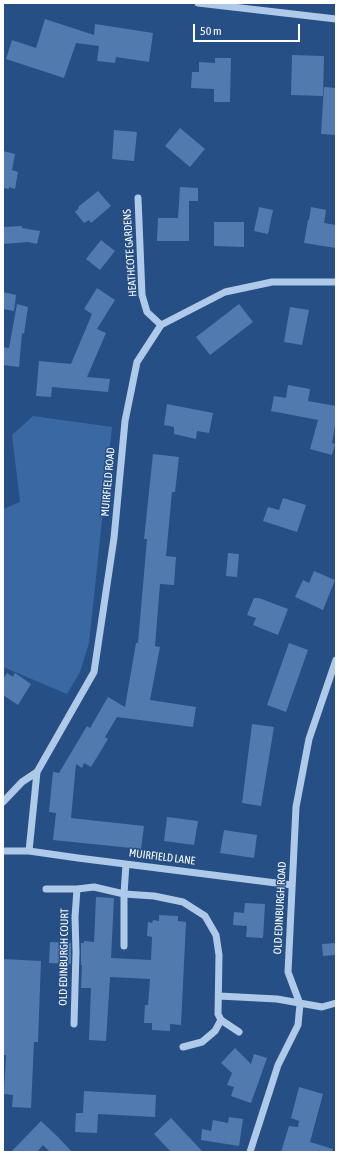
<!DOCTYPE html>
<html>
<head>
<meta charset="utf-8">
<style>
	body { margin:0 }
	#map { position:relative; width:339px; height:1155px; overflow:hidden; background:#254f85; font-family:"Asap Condensed",sans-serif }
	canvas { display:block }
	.frame { position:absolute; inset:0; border:4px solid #fff; pointer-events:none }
	.scale { position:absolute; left:193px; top:24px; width:107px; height:18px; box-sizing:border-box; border:2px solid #fff; border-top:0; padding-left:5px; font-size:12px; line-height:14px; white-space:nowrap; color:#fff; -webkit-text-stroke:3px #254f85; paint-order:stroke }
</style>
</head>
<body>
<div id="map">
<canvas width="339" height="1155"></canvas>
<div class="frame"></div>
<div class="scale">50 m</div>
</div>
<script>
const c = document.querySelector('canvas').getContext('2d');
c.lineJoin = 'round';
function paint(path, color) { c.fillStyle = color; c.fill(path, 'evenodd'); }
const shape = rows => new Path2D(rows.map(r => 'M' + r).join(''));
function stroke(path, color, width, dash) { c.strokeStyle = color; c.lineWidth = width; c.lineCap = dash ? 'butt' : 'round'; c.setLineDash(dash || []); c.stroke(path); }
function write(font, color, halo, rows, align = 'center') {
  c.font = font + ' "Asap Condensed",sans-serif'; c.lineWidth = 3; c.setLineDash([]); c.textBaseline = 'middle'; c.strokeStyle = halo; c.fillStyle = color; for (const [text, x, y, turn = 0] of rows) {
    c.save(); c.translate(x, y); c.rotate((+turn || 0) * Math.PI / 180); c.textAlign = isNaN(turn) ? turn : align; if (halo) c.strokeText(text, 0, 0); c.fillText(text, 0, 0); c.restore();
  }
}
paint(shape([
	[33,416,112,427,89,643,80,672,67,694,3,667,3,509,20,502,12,435]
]), '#3968a2');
paint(shape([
	[45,19,94,35,95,24,153,33,149,62,116,57,115,63,97,61,99,46,76,43,64,78,6,59,12,40,36,48],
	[292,55,324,56,323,96,291,95],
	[215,58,231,58,230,102,214,102,214,89,191,88,192,72,199,72,199,62,215,63],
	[324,87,336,88,336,135,321,134],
	[180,128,205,149,190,167,165,146],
	[114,130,137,132,134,161,112,159],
	[3,151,15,154,12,170,18,172,15,189,9,187,9,189,3,188],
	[180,187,198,188,198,201,189,201,189,241,157,241,158,218,178,218],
	[98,191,111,206,91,223,89,220,84,223,75,212,79,208,78,207],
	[259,207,273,210,268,234,254,231],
	[311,207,326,210,324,223,336,225,336,248,304,243,308,220,309,220],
	[214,222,244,222,244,247,214,246],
	[22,226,22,228,40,231,37,244,28,242,3,244,3,227],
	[101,240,115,251,100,270,86,259],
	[97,288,115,300,97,329,106,333,87,377,110,379,108,392,52,387,51,397,36,396,39,361,71,364,92,314,84,309],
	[3,292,16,295,14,311,3,309],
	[17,304,28,307,24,334,22,333,19,367,3,365,3,347,9,348],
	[239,304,253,322,210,355,196,337],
	[290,307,309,310,302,345,284,342],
	[288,385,310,389,308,401,336,406,336,420,332,443,335,444,332,455,310,449,318,420,271,411,274,396,286,398],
	[167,404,213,413,209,433,197,431,196,439,174,434,174,427,164,425],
	[153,454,179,457,175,492,172,492,166,556,176,557,174,585,160,584,155,646,160,647,150,700,196,707,193,727,117,717,105,737,108,739,91,767,84,763,82,768,76,764,71,818,144,826,141,849,53,840,56,813,49,812,53,772,59,773,87,726,90,728,108,697,125,707,136,643,138,643,147,539,144,539],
	[283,498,306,505,297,532,263,521,268,507,279,510],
	[228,553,239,554,237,577,226,576],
	[314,571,335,580,323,610,295,597,303,580,309,583],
	[254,598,259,598,288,609,278,635,253,625,256,618,247,615],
	[289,643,308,650,286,712,267,705],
	[7,673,13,677,15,673,31,684,18,705,3,695,3,679],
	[252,724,274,727,261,806,242,803],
	[167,817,198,821,194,845,164,841],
	[224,830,257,835,254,858,220,853],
	[96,897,114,898,111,958,151,960,152,937,147,936,148,922,152,923,153,920,159,921,159,915,178,916,178,921,186,922,181,1025,170,1024,170,1031,152,1030,152,1023,144,1023,145,1005,148,1005,150,979,110,977,106,1041,89,1040,91,988,81,988,82,965,81,965,81,943,84,943,84,941,94,942],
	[245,903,265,904,263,938,246,937,247,926,233,925,234,912,244,913],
	[50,942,71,943,71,964,49,963],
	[336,943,336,955,323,956,322,944],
	[3,959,41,961,38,1042,34,1042,31,1108,12,1107,13,1095,4,1094,6,1055,3,1055],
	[235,1048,251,1064,254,1054,267,1058,251,1103,231,1096,234,1087,227,1085,232,1073,221,1063],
	[299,1087,323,1094,310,1142,333,1149,332,1152,281,1152,289,1126,298,1127,299,1121,291,1118],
	[84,1091,156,1095,155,1117,98,1114,97,1133,75,1132,76,1113,83,1113],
	[229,1117,243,1119,239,1146,201,1140,202,1129,211,1131,213,1120,228,1123],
	[171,1118,203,1152,171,1152,154,1134],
	[41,1121,58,1137,72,1152,50,1152,43,1145,37,1152,11,1152]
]), '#517baf');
stroke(shape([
	[198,3,336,19],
	[138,198,142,295,147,312,161,325],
	[3,802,22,782,37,772,94,672,114,538,125,421,137,362,161,325,225,292,272,282,336,282],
	[3,851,29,851,78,858,292,885],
	[29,851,37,772],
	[126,864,124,894,154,896,183,902,205,916,216,935,219,955,218,1014,221,1020,239,1032],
	[46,889,77,889,94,887,124,894,124,946],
	[219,996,277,999,322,1007,336,1003],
	[74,1024,76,952,75,917,77,889],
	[183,1047,202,1042,215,1031,221,1020],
	[250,1152,278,1065,298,1025,300,1004,288,972,296,807,309,739,336,660]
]), '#afc9e8', 7);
write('11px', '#fff', '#254f85', [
	["HEATHCOTE GARDENS",130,253,-94],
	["MUIRFIELD ROAD",108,482,-85],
	["MUIRFIELD LANE",162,857,7],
	["OLD EDINBURGH ROAD",280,908,-87],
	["OLD EDINBURGH COURT",64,957,-89]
]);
</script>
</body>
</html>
